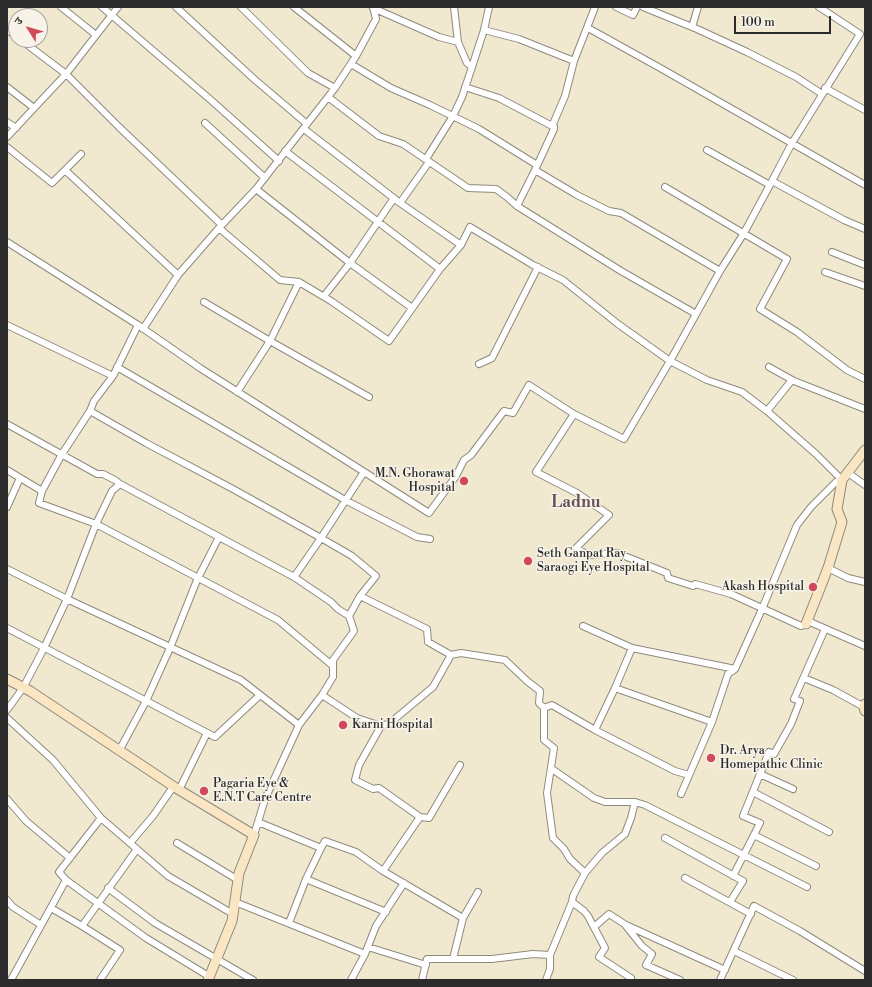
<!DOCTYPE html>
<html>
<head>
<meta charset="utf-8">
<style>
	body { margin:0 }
	#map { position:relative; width:872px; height:987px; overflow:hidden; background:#f1e8d0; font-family:"Libre Bodoni","Noto Serif Devanagari",serif }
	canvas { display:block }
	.frame { position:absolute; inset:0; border:8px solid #2b2b2b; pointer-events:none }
	.north { position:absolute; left:8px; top:8px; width:40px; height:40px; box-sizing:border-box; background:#f7f3e8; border:1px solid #a5a39c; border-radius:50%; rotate:307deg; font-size:11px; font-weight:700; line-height:16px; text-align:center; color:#2b2b2b }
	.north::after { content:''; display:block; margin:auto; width:14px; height:18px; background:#d1495b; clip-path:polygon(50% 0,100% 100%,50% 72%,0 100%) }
	.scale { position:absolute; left:734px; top:16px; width:97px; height:18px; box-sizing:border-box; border:2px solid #2b2b2b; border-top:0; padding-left:5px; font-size:12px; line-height:14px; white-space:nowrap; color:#2b2b2b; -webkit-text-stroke:3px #f7f3e8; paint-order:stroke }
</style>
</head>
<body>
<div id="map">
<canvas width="872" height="987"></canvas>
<div class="frame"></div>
<div class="north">उ</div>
<div class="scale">100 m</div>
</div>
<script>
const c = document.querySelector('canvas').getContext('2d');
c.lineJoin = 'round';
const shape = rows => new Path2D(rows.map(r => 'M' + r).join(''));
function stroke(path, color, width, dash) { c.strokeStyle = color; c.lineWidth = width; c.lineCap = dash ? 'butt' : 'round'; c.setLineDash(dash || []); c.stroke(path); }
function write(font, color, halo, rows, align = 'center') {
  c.font = font + ' "Libre Bodoni",serif'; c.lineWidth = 3; c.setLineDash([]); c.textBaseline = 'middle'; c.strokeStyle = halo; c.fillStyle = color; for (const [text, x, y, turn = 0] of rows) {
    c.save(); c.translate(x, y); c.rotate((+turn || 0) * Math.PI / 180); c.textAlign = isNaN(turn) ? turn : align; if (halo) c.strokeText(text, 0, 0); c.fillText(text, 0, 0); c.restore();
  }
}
const street = shape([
	[61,7,96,35],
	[102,7,212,101,279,161],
	[176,7,254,79,307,124],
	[241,7,308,73,335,88],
	[294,7,356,56],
	[616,7,633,15,637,7],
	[643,7,697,29,747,52,796,77,822,94],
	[373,8,439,37,458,42],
	[692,27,698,7],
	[588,28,662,69,865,185],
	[7,30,16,36],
	[484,30,519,39,574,61],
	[21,40,66,74,119,127,222,225],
	[351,64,391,88,430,105,479,129,537,165],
	[472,67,484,30,489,7],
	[7,87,34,108],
	[465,87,499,98,554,127],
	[825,88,865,110],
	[328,97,379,136,403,144,468,188,496,189,507,197,517,206,535,170,554,129,553,124,565,96,574,61,595,7],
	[7,122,16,128],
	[205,123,265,178],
	[304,129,400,203,461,245,470,227,533,265,563,280,618,324,670,361,624,439,574,414],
	[7,137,66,74,118,7],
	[7,147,52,183,81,154],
	[707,150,770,185],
	[285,151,440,269],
	[426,159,453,116,462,97,472,67,467,63,458,42,454,7],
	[65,170,178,275],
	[535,170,577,195,609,211,621,213,720,271,744,233,772,181,792,143,860,34,819,7],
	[772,181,844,220,865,229],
	[665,187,787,259,760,309,797,332,847,370,865,379],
	[256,189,350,263,412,308],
	[400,203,429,162],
	[517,206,621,271,696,314],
	[219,228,280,280,299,282,331,301,389,341,440,269,461,245],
	[7,242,138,325,200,368,429,513,456,476,464,460,471,455,504,411,513,413,529,385,574,414,536,472,577,493,609,515,576,548,588,555,617,553,667,573,668,578,693,586,695,584,731,594,801,626,810,622,865,646],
	[832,252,865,265],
	[720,271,670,361,707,380,742,392,767,411,816,454,842,480],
	[825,272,865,286],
	[324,296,350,263,394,198],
	[204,302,270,341,369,397],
	[7,325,113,376],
	[138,325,113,376,94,401,90,411,62,454,42,491,39,503,96,524,278,620,333,666],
	[143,329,178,275,219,228,256,189,335,88,356,56,376,19,373,7],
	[479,364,492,358,538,267],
	[117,367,345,500,417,537,430,539],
	[769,367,794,381,865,409],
	[237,392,270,341,299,282],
	[767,411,792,380],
	[7,424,97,474,103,474,115,480,120,484,294,577,321,538,233,489,146,443,90,411],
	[7,470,42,491],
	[848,473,865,485],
	[7,507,20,478],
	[828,568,848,578,865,582],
	[7,569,67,599,241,680,299,725],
	[294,577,331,602,338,609,349,616],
	[360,596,427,629,428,642,451,655,461,653,505,660,527,681,540,691,539,703,544,708,544,740,554,748,547,793,553,838,564,849,570,859,585,873],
	[583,626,632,648,735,669],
	[7,628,215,737,260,695],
	[804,678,833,690,864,707],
	[615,688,712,722],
	[322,695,357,718,381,726,390,723,433,687,451,655],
	[544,708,552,705,595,730,675,771,689,775],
	[7,710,23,688,44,648,67,599,96,524,112,491,120,484],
	[7,718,53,760,101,818,168,876,233,914],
	[381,726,359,765,355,780,373,789,379,788,420,817],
	[595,730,615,688,632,648],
	[119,751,146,701,170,648,197,580,219,537],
	[552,769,594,798,605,802,635,802,645,805,807,887],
	[760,774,793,789],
	[179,790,207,733],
	[753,792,829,832],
	[681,794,712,722,728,674,735,669,762,609,797,525,811,507,840,478],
	[7,799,26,821,70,858],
	[101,818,59,872,66,880,146,938,210,977],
	[258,822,321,848,325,841,356,852,383,871,463,918],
	[254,835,265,799,299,725,322,695,333,677,333,660,354,631,349,616,360,596,376,576,352,556,321,538,364,472],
	[754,835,816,866],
	[665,838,743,881,730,902],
	[130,843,153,816,173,787],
	[177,843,238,880],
	[383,871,420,817,429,818,460,765],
	[733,876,760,823,743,816,769,752,774,754,791,724,800,701,794,699,825,629],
	[685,878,751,914],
	[306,879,386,912],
	[108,888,155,923,253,980],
	[7,900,13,907,41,925],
	[235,902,365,954],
	[572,902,584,911,588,916,605,948,599,957,631,978],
	[51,908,82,926,120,950,100,980],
	[289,923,306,879,321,848],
	[82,926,137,849],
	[626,926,642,946,652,954,646,965,680,980],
	[594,927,609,914,626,925,725,970],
	[368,947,426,965],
	[734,951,793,980],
	[453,959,463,918,478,892],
	[11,980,66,880],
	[351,980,365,954,376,926,404,883],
	[422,980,427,959,492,959,533,954,550,955],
	[546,980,550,969,550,955,572,902,573,896,585,873,602,853,625,834,631,818,635,802],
	[720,980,754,906,800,931,865,971]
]);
const secondary = shape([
	[806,624,828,568,842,522,837,509,842,480,865,450],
	[7,679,30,691,176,788,254,835,239,873,232,921,208,980],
	[865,704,864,707,865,711]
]);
stroke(street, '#8e8a7e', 8);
stroke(secondary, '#8e8a7e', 11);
stroke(street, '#fff', 6);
stroke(secondary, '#fbe6c4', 9);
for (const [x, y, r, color] of [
	[464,481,5,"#d1495b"],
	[528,561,5,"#d1495b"],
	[813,587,5,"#d1495b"],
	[343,725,5,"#d1495b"],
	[711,758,5,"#d1495b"],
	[204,791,5,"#d1495b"]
]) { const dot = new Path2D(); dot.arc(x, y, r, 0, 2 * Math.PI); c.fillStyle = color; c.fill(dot); stroke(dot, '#f7f3e8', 1.5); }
write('12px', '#2b2b2b', '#f7f3e8', [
	["M.N. Ghorawat",455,474,"right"],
	["Hospital",455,488,"right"],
	["Seth Ganpat Ray",537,554],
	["Saraogi Eye Hospital",537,568],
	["Akash Hospital",804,587,"right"],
	["Karni Hospital",352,725],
	["Dr. Arya",720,751],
	["Homepathic Clinic",720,765],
	["Pagaria Eye &",213,784],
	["E.N.T Care Centre",213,798]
], 'left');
write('bold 16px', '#674f56', '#f7f3e8', [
	["Ladnu",576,503]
]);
</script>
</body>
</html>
